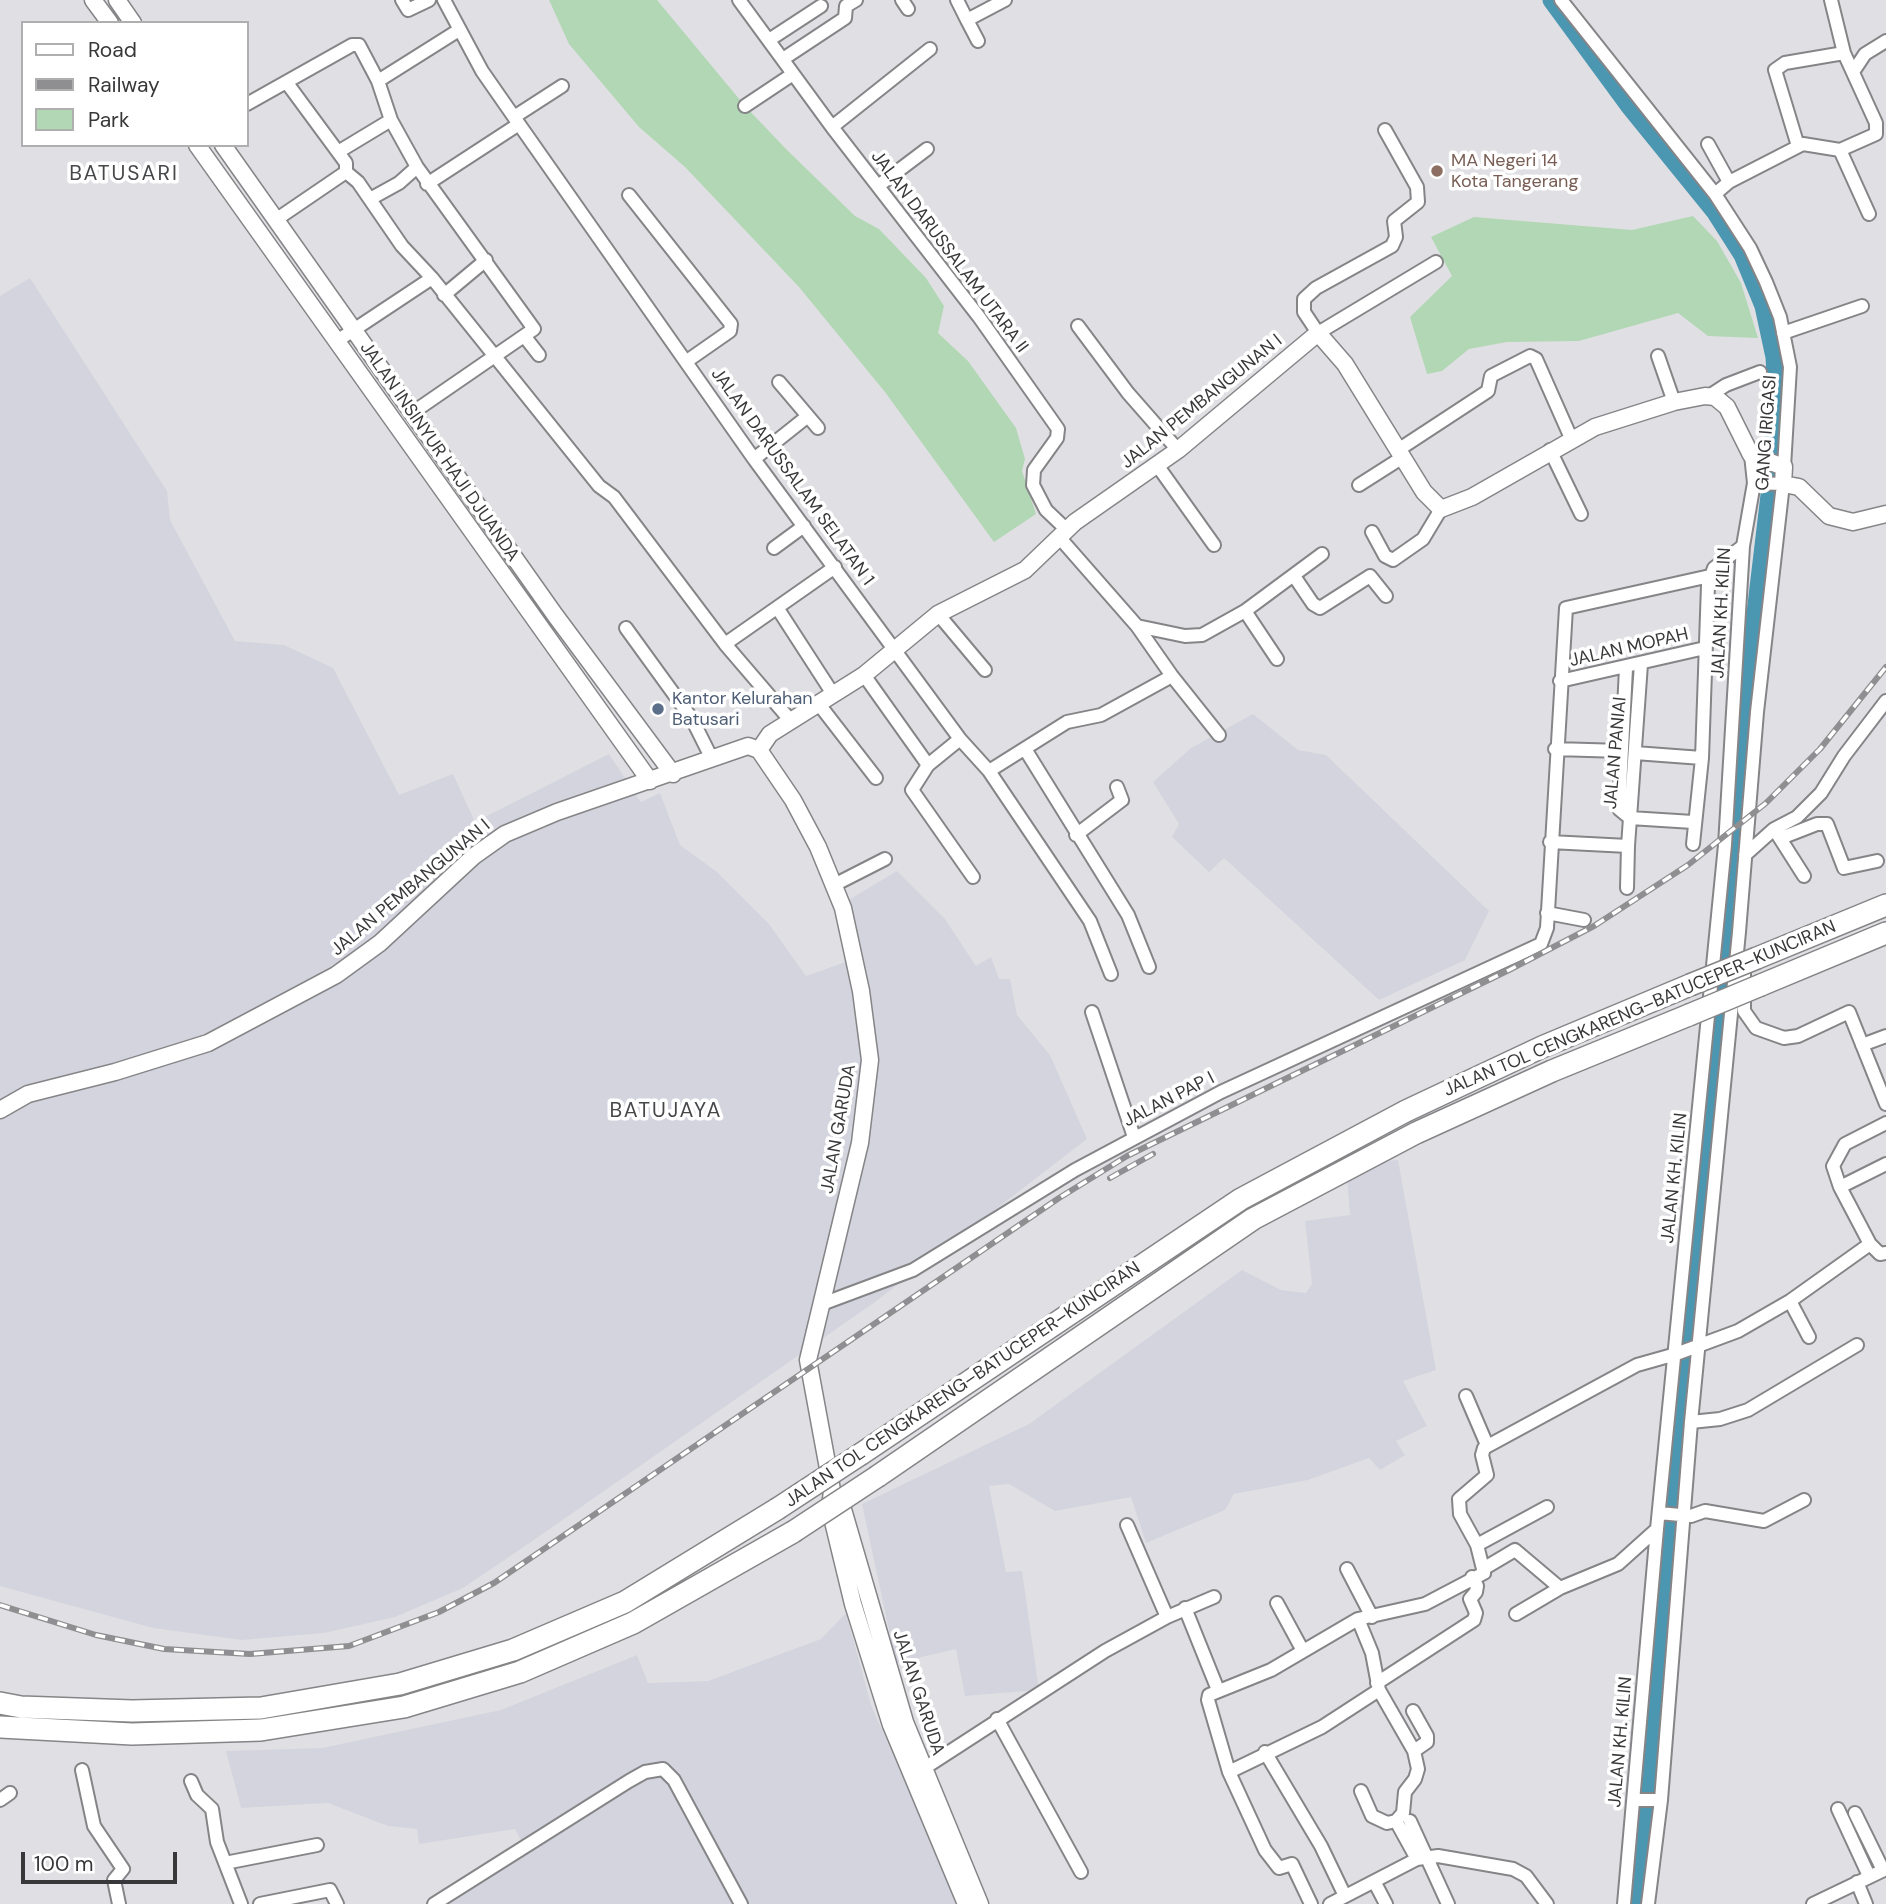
<!DOCTYPE html>
<html>
<head>
<meta charset="utf-8">
<style>
	body { margin:0 }
	#map { position:relative; width:1886px; height:1904px; overflow:hidden; background:#e0e0e4; font-family:"DM Sans",sans-serif }
	canvas { display:block }
	.legend { position:absolute; left:21px; top:21px; width:228px; height:126px; box-sizing:border-box; background:#fff; border:2px solid #afafb0; margin:0; padding:9px 12px; list-style:none; font-size:21px; color:#38383a }
	.legend li { display:flex; align-items:center; gap:14px; height:35px }
	.legend b { width:35px; border:2px solid #afafb0 }
	.scale { position:absolute; left:21px; top:1852px; width:156px; height:32px; box-sizing:border-box; border:4px solid #38383a; border-top:0; padding-left:9px; font-size:21px; line-height:24px; white-space:nowrap; color:#38383a; -webkit-text-stroke:5px #fff; paint-order:stroke }
</style>
</head>
<body>
<div id="map">
<canvas width="1886" height="1904"></canvas>
<ul class="legend">
<li><b style="height:9px;background:#fff"></b>Road</li>
<li><b style="height:9px;background:#8f8f92"></b>Railway</li>
<li><b style="height:19px;background:#b2d7b4"></b>Park</li>
</ul>
<div class="scale">100 m</div>
</div>
<script>
const c = document.querySelector('canvas').getContext('2d');
c.lineJoin = 'round';
function paint(path, color) { c.fillStyle = color; c.fill(path, 'evenodd'); }
const shape = rows => new Path2D(rows.map(r => 'M' + r).join(''));
function stroke(path, color, width, dash) { c.strokeStyle = color; c.lineWidth = width; c.lineCap = dash ? 'butt' : 'round'; c.setLineDash(dash || []); c.stroke(path); }
function write(font, color, halo, rows, align = 'center') {
  c.font = font + ' "DM Sans",sans-serif'; c.lineWidth = 7; c.setLineDash([]); c.textBaseline = 'middle'; c.strokeStyle = halo; c.fillStyle = color; for (const [text, x, y, turn = 0] of rows) {
    c.save(); c.translate(x, y); c.rotate((+turn || 0) * Math.PI / 180); c.textAlign = isNaN(turn) ? turn : align; if (halo) c.strokeText(text, 0, 0); c.fillText(text, 0, 0); c.restore();
  }
}
paint(shape([
	[30,278,167,491,170,520,235,641,284,645,333,668,399,795,453,774,475,822,609,754,641,802,660,793,680,845,717,872,769,924,806,976,851,960,842,904,897,871,945,919,976,966,991,957,999,979,1010,979,1017,1015,1050,1055,1087,1139,875,1302,531,1542,463,1588,395,1617,324,1633,242,1640,153,1628,0,1586,0,296],
	[1253,714,1298,750,1326,755,1489,911,1465,960,1379,1000,1224,858,1209,872,1172,837,1179,824,1153,782,1191,748],
	[1398,1160,1436,1370,1403,1381,1427,1426,1396,1441,1405,1455,1380,1470,1369,1458,1308,1480,1234,1494,1225,1510,1146,1543,1131,1497,1055,1511,1009,1484,989,1486,1006,1572,1022,1571,1039,1690,965,1696,956,1649,896,1663,862,1504,1029,1424,1242,1270,1281,1290,1306,1293,1312,1284,1305,1221,1350,1215,1346,1164],
	[846,1613,871,1705,958,1904,436,1904,524,1846,515,1829,419,1844,417,1829,388,1826,328,1803,241,1808,226,1751,322,1748,501,1710,637,1655,648,1683,708,1681,821,1639]
]), '#d3d4de');
paint(shape([
	[549,0,657,0,745,106,787,150,855,216,879,229,926,278,944,306,938,333,968,361,1016,428,1025,459,1022,471,1036,514,994,542,885,392,799,287,685,167,639,127,569,44],
	[1693,216,1717,241,1741,283,1758,338,1708,336,1678,313,1579,341,1507,342,1469,349,1442,371,1427,374,1410,317,1452,276,1431,237,1474,217,1632,230]
]), '#b2d7b4');
stroke(shape([
	[1552,0,1629,105,1715,211,1743,255,1764,306,1775,357,1777,395,1772,478,1752,647,1741,807,1639,1904]
]), '#4b96b1', 19);
const street = shape([
	[402,0,408,10,429,0],
	[444,0,482,71,514,117,754,459,960,739,989,771,1090,921,1111,974],
	[739,0,832,127,979,317,1058,429,1057,438,1034,470,1033,485,1046,510,1067,530],
	[902,0,908,9],
	[957,0,967,20,1005,0],
	[1561,0,1715,194,1750,248,1766,282,1780,317,1790,367,1784,467],
	[967,20,978,41],
	[769,40,821,6],
	[783,59,845,18,846,6,856,0],
	[1853,72,1865,54,1886,41],
	[378,81,459,30],
	[287,83,346,163,346,172,358,182,402,246,432,278,599,486,614,497,725,644,791,721],
	[247,104,352,45,359,45,378,81,391,120,417,167,399,183,370,199],
	[745,106,793,74],
	[514,117,562,86],
	[832,127,930,49],
	[1385,130,1417,187,1418,202,1394,221,1396,237,1392,246,1316,288,1304,299,1304,312,1318,333,1436,262],
	[1708,144,1729,182],
	[1798,146,1775,70,1785,63,1844,53],
	[1840,150,1869,214],
	[338,152,391,120],
	[427,184,519,124],
	[878,186,927,149],
	[1715,194,1729,182,1803,144,1840,150,1876,134,1876,123,1844,53,1831,0],
	[629,195,731,324,730,331,687,361],
	[277,219,346,172],
	[444,295,486,260],
	[1078,326,1128,393,1178,450],
	[1783,333,1862,306],
	[525,337,539,355],
	[337,341,432,278],
	[1658,356,1674,402],
	[779,382,818,428],
	[1709,396,1726,385,1760,372],
	[412,413,534,329,417,167],
	[1398,450,1488,391,1491,376,1530,356,1536,359,1571,438],
	[1550,450,1581,514],
	[754,459,808,416],
	[1157,465,1214,545],
	[1359,485,1403,457],
	[1372,532,1385,556,1393,560,1423,539,1441,509],
	[1059,537,1137,626,1172,676,1219,735],
	[774,548,804,526],
	[1294,576,1313,604,1320,608,1370,576,1386,596],
	[778,609,833,694],
	[1245,611,1277,659],
	[938,614,985,670],
	[1137,626,1185,636,1202,635,1245,611,1322,554],
	[626,628,692,719,712,759],
	[725,644,835,567],
	[1626,668,1619,809,1630,818,1693,822],
	[864,675,928,765],
	[1560,681,1705,648],
	[818,703,876,778],
	[960,739,928,765,912,790,973,877],
	[1025,749,1128,915,1149,967],
	[1555,749,1622,751],
	[1635,753,1702,758],
	[989,771,1067,722,1101,715,1172,676],
	[1776,832,1804,876],
	[1076,835,1122,800,1117,787],
	[1781,838,1817,824,1827,824,1844,868,1877,861],
	[1550,842,1628,846,1641,664],
	[1693,844,1702,758,1708,585,1714,568,1743,546],
	[1745,855,1774,829,1797,817,1821,793,1844,756,1886,701],
	[834,885,885,859],
	[1627,888,1628,846],
	[1547,913,1584,920],
	[1744,959,1744,1011,1756,1028,1784,1038,1798,1036,1849,1012,1886,1104],
	[1092,1012,1134,1137],
	[1862,1045,1886,1036],
	[1886,1123,1845,1144,1833,1166,1840,1187,1870,1244,1880,1254,1886,1253],
	[1840,1187,1886,1164],
	[1790,1301,1809,1337],
	[822,1304,913,1270,1075,1170,1221,1092,1541,944,1547,928,1566,608,1710,576],
	[1466,1396,1487,1445],
	[1691,1422,1720,1419,1748,1410,1857,1345],
	[1659,1513,1691,1516,1705,1511,1764,1521,1804,1500],
	[1127,1525,1167,1617],
	[1477,1545,1547,1507],
	[1347,1569,1372,1617],
	[1483,1569,1515,1550,1560,1588],
	[1277,1603,1303,1651],
	[1185,1608,1218,1690],
	[1516,1614,1560,1588,1618,1564,1657,1529],
	[1358,1619,1372,1653,1379,1690,1414,1751,1418,1769,1415,1779,1405,1792,1403,1813,1396,1821,1417,1859],
	[1377,1683,1474,1620,1476,1613,1470,1599,1476,1592,1477,1586,1472,1577],
	[1413,1711,1427,1736,1427,1742,1414,1751],
	[997,1719,1081,1872],
	[1265,1752,1321,1846,1345,1896],
	[923,1769,1105,1651,1167,1617,1214,1597],
	[82,1770,94,1826,123,1869,114,1880,119,1904],
	[1229,1772,1322,1727,1379,1690],
	[191,1781,197,1795,212,1809,217,1842,241,1904],
	[1361,1791,1372,1816,1387,1823,1396,1821],
	[0,1800,10,1793],
	[1634,1800,1661,1800],
	[1838,1809,1869,1876],
	[1855,1813,1883,1870],
	[1410,1821,1448,1904],
	[225,1863,317,1845],
	[1857,1882,1866,1904],
	[1375,1883,1386,1904],
	[260,1904,330,1890,337,1904],
	[434,1904,629,1781,645,1772,663,1769,674,1780,741,1904],
	[1311,1904,1292,1864,1279,1868,1265,1850,1229,1772,1208,1700,1209,1695,1271,1670,1358,1619,1425,1604,1484,1573,1477,1545,1460,1514,1459,1499,1487,1475,1482,1455,1484,1448,1637,1365,1676,1354,1738,1331,1790,1301,1870,1244],
	[1330,1904,1417,1859,1438,1856,1513,1869,1526,1876,1547,1904],
	[1624,1904,1657,1529,1725,845,1743,546,1754,483,1751,455],
	[1648,1904,1661,1800,1691,1422,1739,932,1757,712,1783,484,1754,483],
	[1813,1904,1886,1869]
]);
const secondary = shape([
	[93,0,110,23],
	[117,0,133,23],
	[197,145,650,781],
	[223,145,555,615,673,774],
	[759,750,770,734,864,675,938,614,1025,570,1075,522,1178,450,1318,333,1345,364,1424,492,1441,509,1472,497,1595,427,1674,402,1705,396,1715,397,1727,407,1751,455,1784,467,1783,484,1799,487,1829,516,1853,522,1886,514],
	[759,750,793,800,818,847,843,908,861,991,870,1060,860,1143,808,1360,832,1490,830,1509,853,1604,891,1725,966,1904],
	[0,1110,28,1094,115,1072,208,1043,336,975,380,943,474,856,505,834,557,812,748,746,759,750],
	[835,1495,842,1506,905,1722,980,1904]
]);
const highway = shape([
	[1757,958,1886,905],
	[1761,985,1886,933],
	[861,1454,1241,1199,1406,1111,1542,1047,1690,985],
	[878,1476,1253,1219,1416,1133,1552,1071,1689,1015],
	[0,1703,21,1707,132,1711,261,1708,400,1684,513,1650,625,1602,777,1509],
	[0,1727,132,1734,261,1730,404,1707,520,1672,633,1623,793,1532]
]);
stroke(street, '#858588', 16);
stroke(secondary, '#858588', 19);
stroke(highway, '#858588', 24);
stroke(street, '#fff', 12);
stroke(secondary, '#fff', 16);
stroke(highway, '#fff', 21);
const rail = shape([
	[1110,1178,1153,1154],
	[0,1605,96,1635,164,1649,250,1654,349,1646,439,1612,494,1583,1059,1198,1127,1156,1509,970,1594,926,1688,865,1766,803,1820,749,1886,667]
]);
stroke(rail, '#8f8f92', 6);
stroke(rail, '#fff', 3.5, [10]);
const highwayBridge = shape([
	[1690,985,1757,958],
	[1689,1015,1761,985],
	[777,1509,861,1454],
	[793,1532,878,1476]
]);
stroke(highwayBridge, '#858588', 24, []);
stroke(highwayBridge, '#fff', 21);
for (const [x, y, r, color] of [
	[1437,171,7,"#8d6e63"],
	[658,709,7,"#5c6f8a"]
]) { const dot = new Path2D(); dot.arc(x, y, r, 0, 2 * Math.PI); c.fillStyle = color; c.fill(dot); stroke(dot, '#fff', 2.5); }
write('18px', '#785e54', '#fff', [
	["MA Negeri 14",1451,161],
	["Kota Tangerang",1451,182]
], 'left');
write('18px', '#38383a', '#fff', [
	["JALAN DARUSSALAM UTARA II",949,252,53],
	["JALAN PEMBANGUNAN I",1202,402,-39],
	["GANG IRIGASI",1767,433,-86],
	["JALAN INSINYUR HAJI DJUANDA",439,452,55],
	["JALAN DARUSSALAM SELATAN 1",792,477,54],
	["JALAN KH. KILIN",1722,613,-87],
	["JALAN MOPAH",1629,648,-13],
	["JALAN PANIAI",1616,753,-85],
	["JALAN PEMBANGUNAN I",411,888,-40],
	["JALAN TOL CENGKARENG–BATUCEPER–KUNCIRAN",1640,1009,-23],
	["JALAN PAP I",1169,1100,-27],
	["JALAN GARUDA",839,1129,-80],
	["JALAN KH. KILIN",1675,1178,-84],
	["JALAN TOL CENGKARENG–BATUCEPER–KUNCIRAN",963,1385,-34],
	["JALAN GARUDA",918,1693,72],
	["JALAN KH. KILIN",1621,1742,-85]
]);
write('18px', '#4e5e75', '#fff', [
	["Kantor Kelurahan",672,699],
	["Batusari",672,720]
], 'left');
c.letterSpacing = '2px';
write('21px', '#464749', '#fff', [
	["BATUSARI",124,174],
	["BATUJAYA",666,1111]
]);
c.letterSpacing = '0px';
</script>
</body>
</html>
